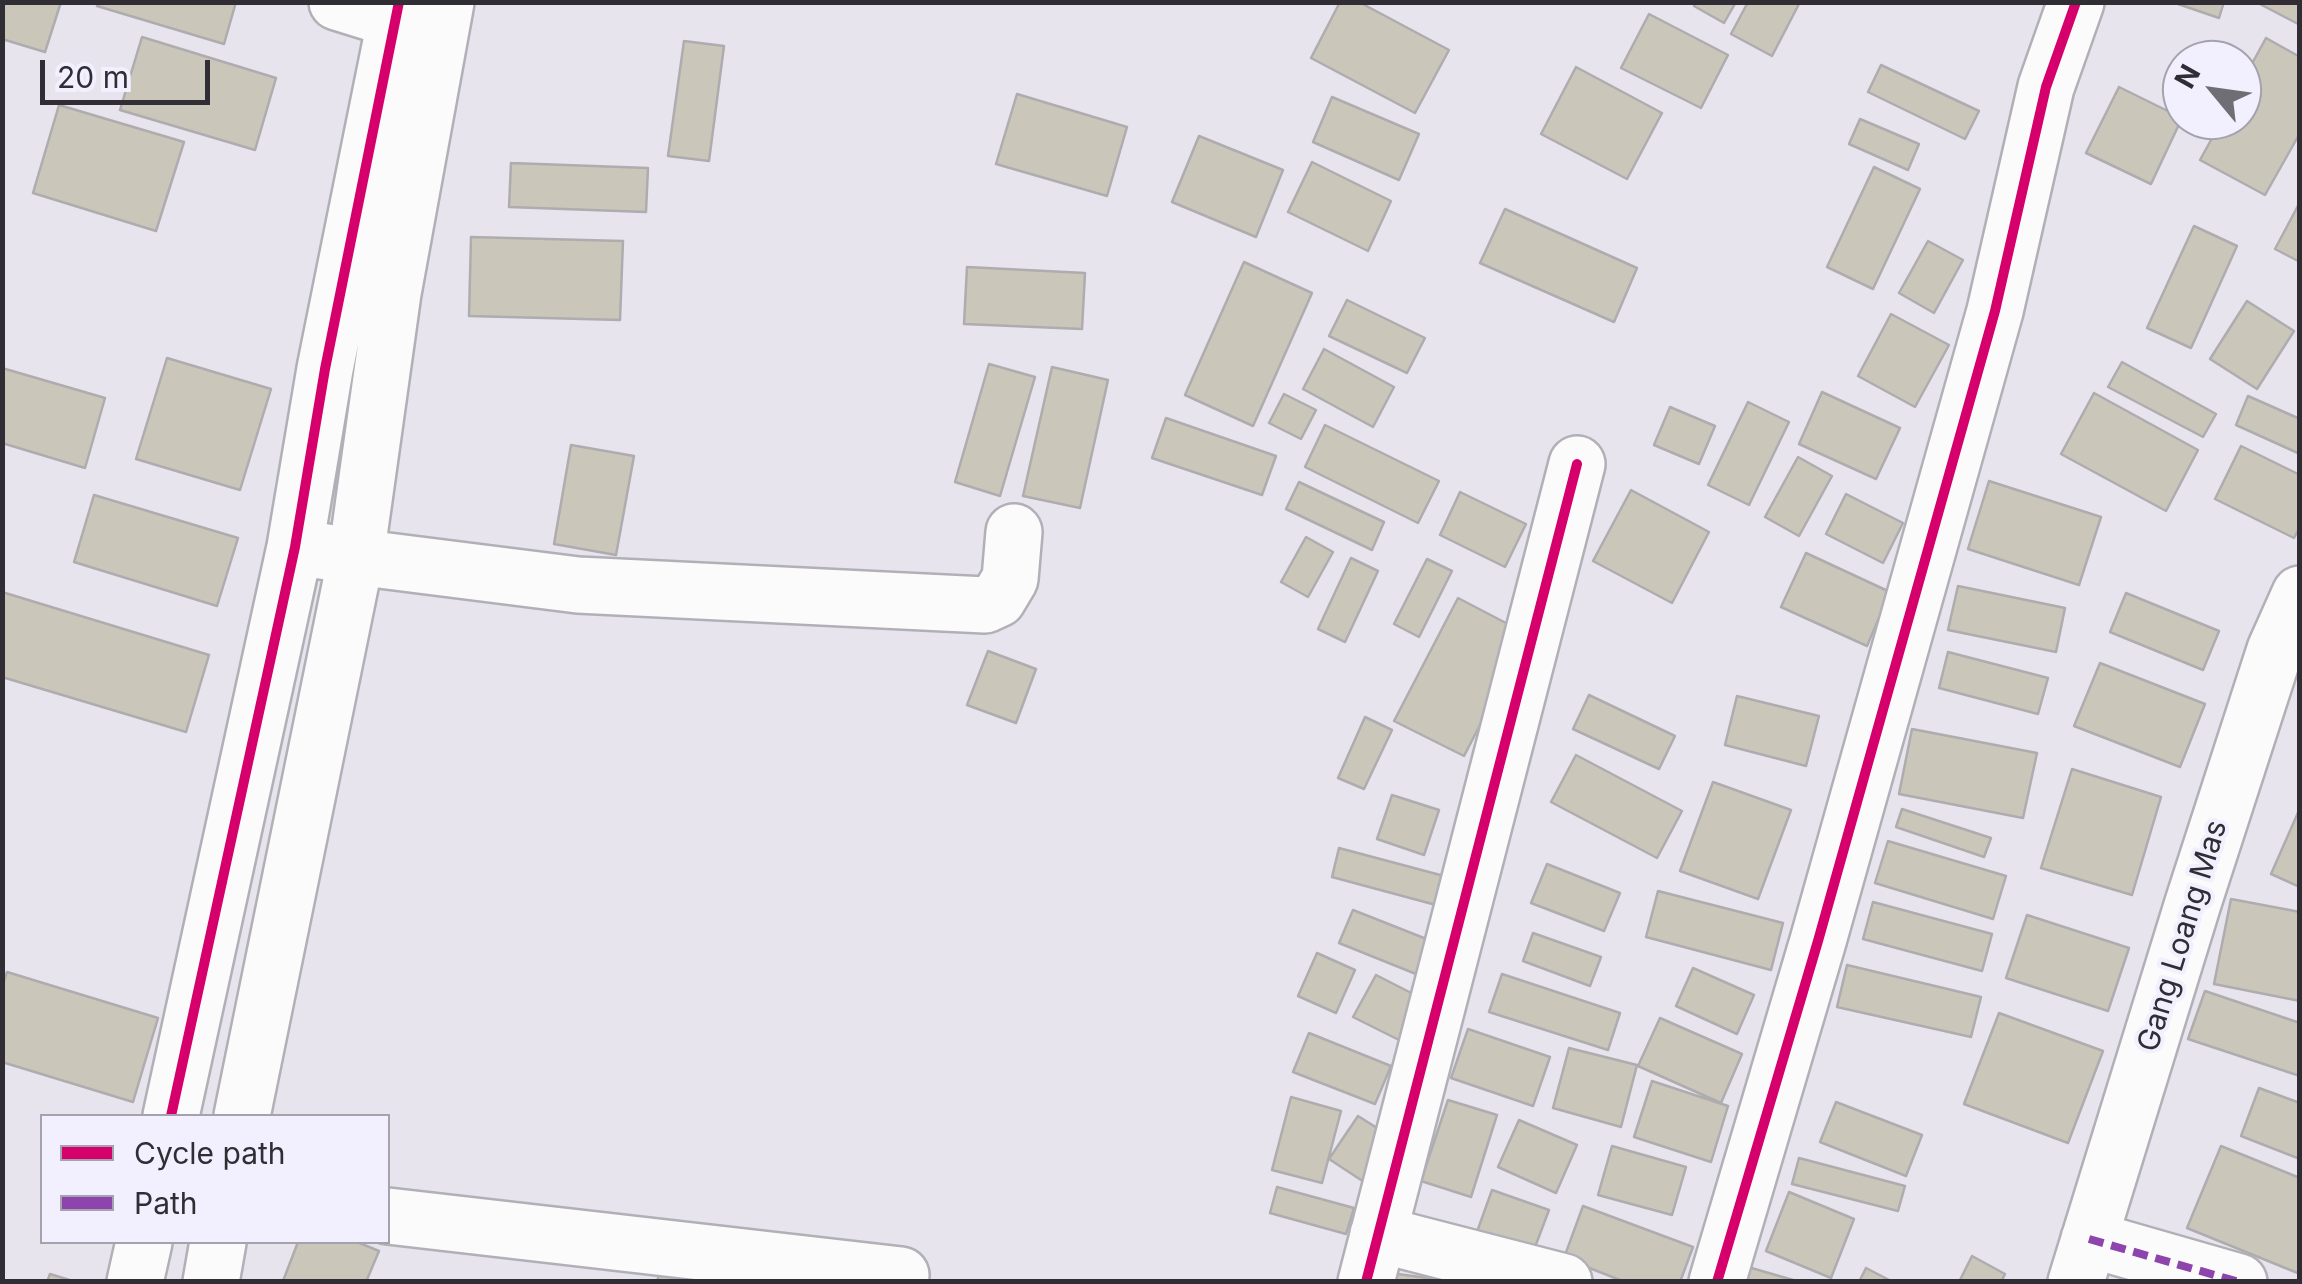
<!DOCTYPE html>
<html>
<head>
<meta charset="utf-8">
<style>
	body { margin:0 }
	#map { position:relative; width:2302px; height:1284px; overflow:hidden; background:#e7e4ee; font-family:Inter,sans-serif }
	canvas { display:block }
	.frame { position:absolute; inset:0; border:5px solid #302e34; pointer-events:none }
	.legend { position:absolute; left:40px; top:1114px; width:350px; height:130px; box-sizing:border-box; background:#f2effe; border:2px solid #a4a2ad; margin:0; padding:12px 18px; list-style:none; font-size:30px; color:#302e34 }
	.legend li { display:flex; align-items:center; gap:20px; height:50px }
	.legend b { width:50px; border:2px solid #a4a2ad }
	.north { position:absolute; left:2162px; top:40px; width:100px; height:100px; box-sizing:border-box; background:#f2effe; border:2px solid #a4a2ad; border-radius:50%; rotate:299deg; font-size:28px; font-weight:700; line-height:40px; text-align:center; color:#302e34 }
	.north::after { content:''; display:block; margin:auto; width:35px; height:45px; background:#706e75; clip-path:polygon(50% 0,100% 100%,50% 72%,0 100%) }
	.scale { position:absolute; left:40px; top:60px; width:170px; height:45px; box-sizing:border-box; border:5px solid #302e34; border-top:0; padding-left:12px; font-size:30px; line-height:35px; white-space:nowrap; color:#302e34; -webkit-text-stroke:8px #f2effe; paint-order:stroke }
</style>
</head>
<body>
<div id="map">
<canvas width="2302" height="1284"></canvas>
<div class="frame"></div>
<ul class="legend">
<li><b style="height:12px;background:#d6006c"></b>Cycle path</li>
<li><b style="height:12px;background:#8e44ad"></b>Path</li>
</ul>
<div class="north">N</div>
<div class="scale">20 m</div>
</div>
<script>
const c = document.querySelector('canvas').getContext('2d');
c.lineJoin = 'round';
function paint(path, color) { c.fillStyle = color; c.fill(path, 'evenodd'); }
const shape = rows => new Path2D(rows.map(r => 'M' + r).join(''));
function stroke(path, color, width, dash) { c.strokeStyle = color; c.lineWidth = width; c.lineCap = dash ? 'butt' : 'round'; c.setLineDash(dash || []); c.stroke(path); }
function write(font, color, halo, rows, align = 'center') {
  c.font = font + ' Inter,sans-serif'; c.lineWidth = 8; c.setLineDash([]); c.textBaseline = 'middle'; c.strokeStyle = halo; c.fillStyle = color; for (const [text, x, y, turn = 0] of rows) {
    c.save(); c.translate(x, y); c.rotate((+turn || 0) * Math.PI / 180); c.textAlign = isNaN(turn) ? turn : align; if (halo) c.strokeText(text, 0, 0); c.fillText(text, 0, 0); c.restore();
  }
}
const building = shape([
	[3,2,61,2,45,52,2,39,3,2],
	[98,2,236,2,224,44,97,6,98,2],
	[1340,2,1359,2,1449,50,1415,113,1311,58,1340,2],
	[1696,2,1736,2,1724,23,1694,6,1696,2],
	[1748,2,1800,2,1772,56,1731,34,1748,2],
	[2172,2,2224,2,2219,18,2172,2],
	[2256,2,2300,2,2300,25,2256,2],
	[1649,14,1728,55,1701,108,1621,68,1649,14],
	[142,37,276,78,255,150,120,110,142,37],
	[2266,38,2300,57,2300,133,2265,195,2200,160,2222,120,2242,120,2242,82,2266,38],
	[684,41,724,46,709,161,668,156,684,41],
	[1881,65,1979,111,1965,139,1868,92,1881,65],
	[1576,67,1662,113,1627,179,1541,134,1576,67],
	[2119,87,2182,118,2151,184,2086,153,2119,87],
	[1017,94,1127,127,1107,196,996,164,1017,94],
	[1332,97,1419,134,1399,180,1313,142,1332,97],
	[59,105,184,142,156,231,33,193,59,105],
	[1860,119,1919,144,1908,170,1849,144,1860,119],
	[1199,136,1283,170,1256,237,1172,202,1199,136],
	[1312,162,1391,201,1368,251,1288,212,1312,162],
	[511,163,648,168,646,212,509,207,511,163],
	[1874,167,1920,189,1873,289,1827,267,1874,167],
	[2300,202,2300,262,2275,249,2300,202],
	[1505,209,1637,268,1614,322,1480,263,1505,209],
	[2194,226,2237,246,2191,348,2147,328,2194,226],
	[471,237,623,241,620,320,469,316,471,237],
	[1928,241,1963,260,1934,313,1899,293,1928,241],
	[1244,262,1312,293,1253,426,1185,395,1244,262],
	[967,267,1085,273,1082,329,964,324,967,267],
	[1347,300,1425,338,1407,373,1329,336,1347,300],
	[2247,301,2294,331,2257,389,2210,359,2247,301],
	[1891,314,1949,345,1915,407,1858,376,1891,314],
	[1324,349,1394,387,1373,427,1303,389,1324,349],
	[167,358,271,389,240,490,136,459,167,358],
	[2122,362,2216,414,2203,437,2108,387,2122,362],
	[989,364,1035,377,1000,496,955,482,989,364],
	[1052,367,1108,380,1080,508,1023,496,1052,367],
	[2,368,105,398,85,468,2,443,2,368],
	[1822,392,1900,428,1876,479,1799,444,1822,392],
	[2094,393,2198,450,2166,511,2061,454,2094,393],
	[1284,394,1316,410,1301,439,1269,423,1284,394],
	[2248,396,2300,419,2300,454,2236,425,2248,396],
	[1748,402,1789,422,1749,505,1708,485,1748,402],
	[1670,407,1715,426,1699,464,1654,445,1670,407],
	[1166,418,1276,456,1262,495,1152,458,1166,418],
	[1325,425,1439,481,1418,523,1305,467,1325,425],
	[571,445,634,456,616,555,554,544,571,445],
	[2241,446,2300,475,2300,527,2294,538,2215,499,2241,446],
	[1798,457,1832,476,1799,536,1765,517,1798,457],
	[1989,481,2101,517,2079,585,1968,549,1989,481],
	[1299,482,1384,522,1372,550,1286,509,1299,482],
	[1631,490,1709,532,1672,603,1593,561,1631,490],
	[1460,492,1526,524,1505,567,1440,535,1460,492],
	[1846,494,1903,523,1883,563,1826,534,1846,494],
	[94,495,238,538,217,606,74,562,94,495],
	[1306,537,1333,552,1308,597,1281,582,1306,537],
	[1806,553,1890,592,1867,646,1781,607,1806,553],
	[1351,558,1378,571,1345,642,1318,629,1351,558],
	[1427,559,1452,571,1419,637,1394,624,1427,559],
	[1958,586,2065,608,2056,652,1948,630,1958,586],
	[2,592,209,655,186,732,2,677,2,592],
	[2126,593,2219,631,2203,670,2110,632,2126,593],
	[1458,598,1527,634,1464,756,1394,721,1458,598],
	[988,651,1036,669,1016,723,967,705,988,651],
	[1948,652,2048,678,2038,714,1939,688,1948,652],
	[2100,663,2205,704,2180,767,2074,726,2100,663],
	[1589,695,1675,736,1659,769,1573,729,1589,695],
	[1737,696,1819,716,1806,766,1725,745,1737,696],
	[1365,717,1392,730,1364,789,1338,778,1365,717],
	[1912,729,2037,753,2023,818,1899,794,1912,729],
	[1576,755,1682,811,1657,858,1551,802,1576,755],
	[2072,769,2161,797,2132,895,2041,868,2072,769],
	[1713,782,1791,810,1758,899,1680,871,1713,782],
	[1392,795,1439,810,1424,855,1377,839,1392,795],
	[2300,808,2300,887,2271,874,2300,808],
	[1902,809,1991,838,1984,857,1896,827,1902,809],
	[1888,841,2006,876,1993,919,1875,883,1888,841],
	[1339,848,1444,876,1436,905,1332,877,1339,848],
	[1547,864,1620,893,1604,931,1531,903,1547,864],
	[1658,891,1783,923,1771,970,1646,937,1658,891],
	[2231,899,2300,912,2300,1001,2214,984,2231,899],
	[1873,902,1992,934,1982,971,1863,939,1873,902],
	[1353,910,1429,940,1416,974,1339,943,1353,910],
	[2027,915,2129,948,2108,1011,2006,978,2027,915],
	[1533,933,1601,957,1590,986,1523,961,1533,933],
	[1317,953,1355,970,1336,1013,1298,996,1317,953],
	[1847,965,1981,997,1971,1037,1837,1007,1847,965],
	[1693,968,1754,995,1737,1034,1676,1006,1693,968],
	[7,972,158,1018,133,1102,2,1062,2,987,7,972],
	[1502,974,1620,1013,1608,1050,1489,1012,1502,974],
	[1376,975,1425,1000,1403,1042,1353,1017,1376,975],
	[2205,991,2300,1023,2300,1076,2188,1039,2205,991],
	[1999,1013,2103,1051,2068,1143,1964,1104,1999,1013],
	[1660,1018,1742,1054,1721,1103,1638,1066,1660,1018],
	[1468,1029,1550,1057,1533,1106,1451,1078,1468,1029],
	[1309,1033,1391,1066,1375,1104,1293,1072,1309,1033],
	[1569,1048,1637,1065,1621,1127,1553,1108,1569,1048],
	[1652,1081,1728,1106,1711,1162,1634,1137,1652,1081],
	[2259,1088,2300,1103,2300,1159,2241,1136,2259,1088],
	[1291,1097,1341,1111,1322,1183,1272,1170,1291,1097],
	[1448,1100,1497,1115,1471,1197,1421,1181,1448,1100],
	[1836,1102,1922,1135,1906,1176,1820,1142,1836,1102],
	[1358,1116,1393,1138,1364,1182,1329,1159,1358,1116],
	[1519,1120,1577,1145,1556,1193,1498,1167,1519,1120],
	[1612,1146,1686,1167,1672,1215,1598,1195,1612,1146],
	[2221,1146,2300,1178,2300,1274,2187,1228,2221,1146],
	[1799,1158,1905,1186,1898,1211,1792,1184,1799,1158],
	[1277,1187,1354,1208,1346,1234,1270,1213,1277,1187],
	[1492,1190,1549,1210,1529,1263,1473,1243,1492,1190],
	[1789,1192,1854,1219,1831,1278,1766,1251,1789,1192],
	[1583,1206,1693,1247,1680,1282,1625,1282,1564,1258,1583,1206],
	[298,1242,357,1242,379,1251,366,1282,284,1282,283,1281,298,1242],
	[1972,1256,2005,1274,2001,1282,1959,1282,1972,1256],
	[663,1259,722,1282,657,1282,663,1259],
	[1748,1267,1800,1282,1744,1282,1748,1267],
	[1866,1268,1893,1282,1859,1282,1866,1268],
	[1390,1273,1443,1280,1443,1282,1388,1282,1390,1273],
	[50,1274,76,1282,47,1282,50,1274]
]);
paint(building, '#cac7ba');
stroke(building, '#aeacae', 2.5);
const minor = shape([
	[337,2,395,20],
	[321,551,356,557,578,585,985,605,998,599,1010,579,1014,532],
	[171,1116,295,547,325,369,399,2],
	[242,1116,356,557,393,293,446,2],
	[388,1216,901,1275],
	[1378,1234,1564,1282],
	[2089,1239,2239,1282],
	[135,1282,144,1242],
	[211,1282,218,1242],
	[1366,1282,1577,464],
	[1717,1282,1818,941,1995,311,2046,87,2076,2],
	[2076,1282,2193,903,2275,650,2300,594]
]);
stroke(minor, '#b2b0b7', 60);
stroke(minor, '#fbfbfc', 55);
stroke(shape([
	[2089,1239,2239,1282]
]), '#8e44ad', 8, [15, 8]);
stroke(shape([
	[171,1116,295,547,325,369,399,2],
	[1366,1282,1577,464],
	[1717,1282,1818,941,1995,311,2046,87,2076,2]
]), '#d6006c', 10);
write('30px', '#302e34', '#f2effe', [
	["Gang Loang Mas",2183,936,-73]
]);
</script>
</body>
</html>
